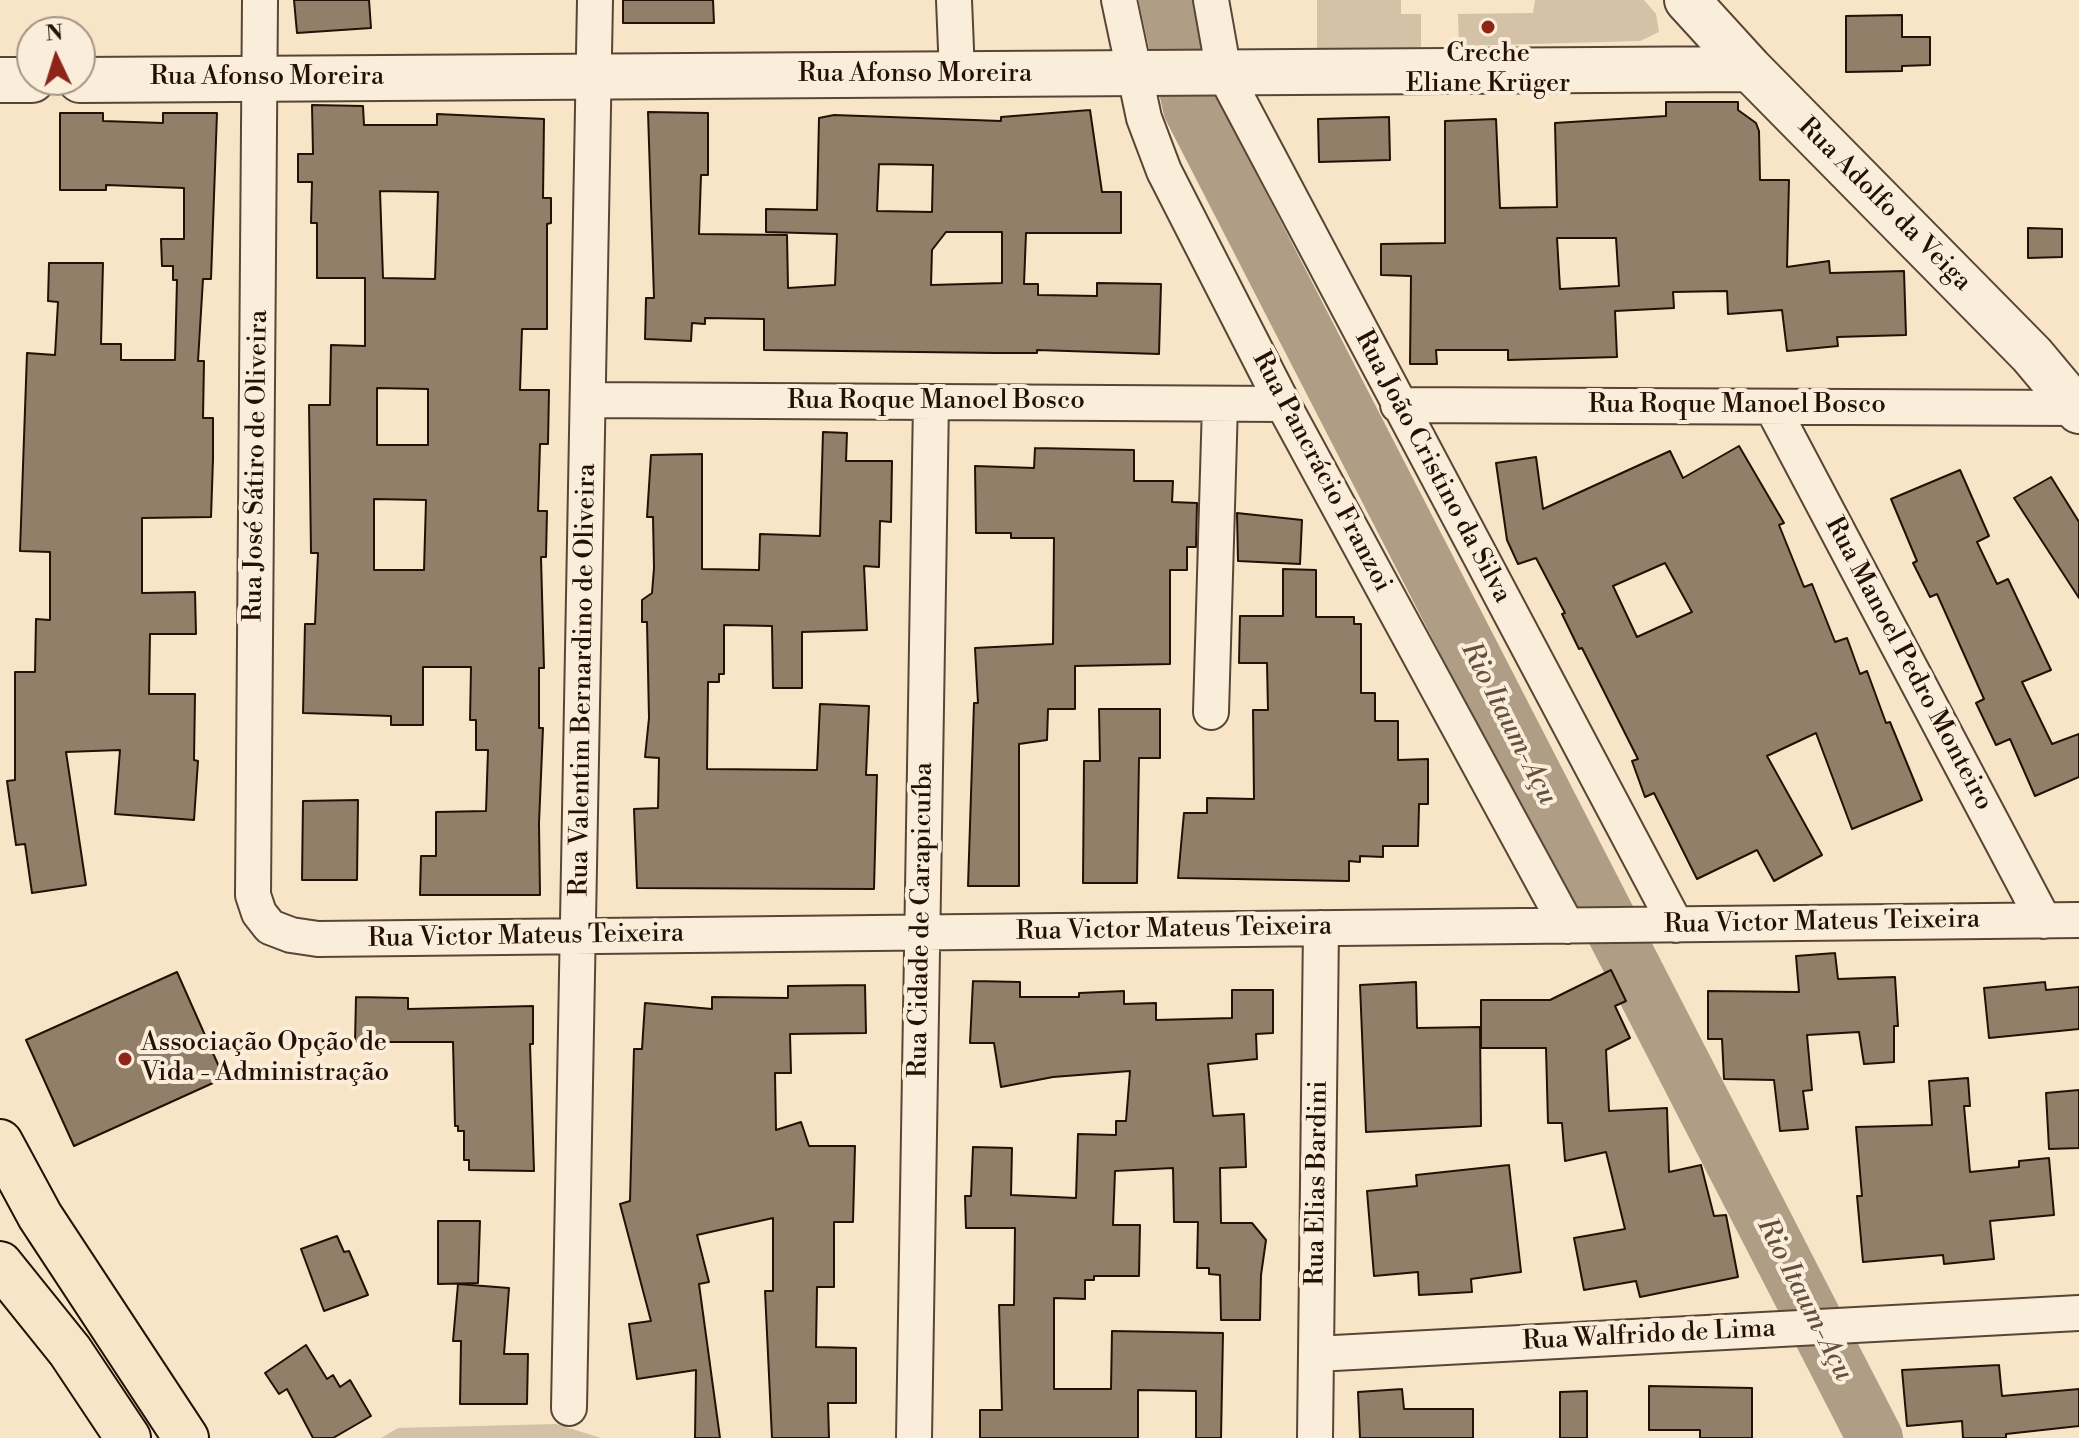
<!DOCTYPE html>
<html>
<head>
<meta charset="utf-8">
<style>
	body { margin:0 }
	#map { position:relative; width:2079px; height:1438px; overflow:hidden; background:#f8e5c7; font-family:"Libre Bodoni",serif }
	canvas { display:block }
	.north { position:absolute; left:16px; top:16px; width:80px; height:80px; box-sizing:border-box; background:#faeedb; border:2px solid #a49585; border-radius:50%; rotate:356deg; font-size:22px; font-weight:700; line-height:32px; text-align:center; color:#241004 }
	.north::after { content:''; display:block; margin:auto; width:28px; height:36px; background:#8f2418; clip-path:polygon(50% 0,100% 100%,50% 72%,0 100%) }
</style>
</head>
<body>
<div id="map">
<canvas width="2079" height="1438"></canvas>
<div class="north">N</div>
</div>
<script>
const c = document.querySelector('canvas').getContext('2d');
c.lineJoin = 'round';
function paint(path, color) { c.fillStyle = color; c.fill(path, 'evenodd'); }
const shape = rows => new Path2D(rows.map(r => 'M' + r).join(''));
function stroke(path, color, width, dash) { c.strokeStyle = color; c.lineWidth = width; c.lineCap = dash ? 'butt' : 'round'; c.setLineDash(dash || []); c.stroke(path); }
function write(font, color, halo, rows, align = 'center') {
  c.font = font + ' "Libre Bodoni",serif'; c.lineWidth = 8; c.setLineDash([]); c.textBaseline = 'middle'; c.strokeStyle = halo; c.fillStyle = color; for (const [text, x, y, turn = 0] of rows) {
    c.save(); c.translate(x, y); c.rotate((+turn || 0) * Math.PI / 180); c.textAlign = isNaN(turn) ? turn : align; if (halo) c.strokeText(text, 0, 0); c.fillText(text, 0, 0); c.restore();
  }
}
paint(shape([
	[1317,0,1401,0,1401,14,1421,14,1421,48,1317,50],
	[1535,0,1644,0,1656,14,1659,32,1640,41,1459,46,1458,14,1533,13],
	[556,1424,601,1438,381,1438,398,1428]
]), '#d4c1a6');
stroke(shape([
	[1167,0,1191,108,1875,1438]
]), '#b09d85', 56);
const building = shape([
	[294,0,369,0,371,28,297,33,294,0],
	[623,0,713,0,714,23,623,23,623,0],
	[1902,15,1902,37,1930,37,1930,65,1902,66,1902,71,1846,72,1846,16,1902,15],
	[1666,102,1738,102,1738,110,1756,123,1759,131,1760,180,1789,180,1787,267,1829,261,1830,273,1904,271,1906,335,1837,337,1838,346,1787,351,1782,310,1728,314,1727,291,1673,292,1674,308,1615,311,1617,357,1508,360,1508,350,1436,350,1437,364,1410,364,1411,276,1381,275,1381,244,1445,243,1445,121,1496,119,1500,208,1557,207,1555,123,1666,116,1666,102],
	[1557,238,1616,238,1619,286,1560,289,1557,238],
	[312,105,363,106,364,125,437,125,437,114,544,119,543,198,551,198,551,223,547,224,547,329,522,329,520,390,549,390,548,444,540,444,538,511,547,511,546,557,541,557,544,668,539,668,539,728,543,728,539,823,540,895,420,895,421,856,436,856,436,812,486,811,488,750,476,750,476,720,470,720,471,667,423,667,423,725,391,725,391,716,303,713,305,624,315,624,318,553,311,553,309,405,330,405,331,345,365,346,365,278,317,278,317,223,311,223,312,182,298,182,298,154,313,154,312,105],
	[380,191,438,192,435,279,383,278,380,191],
	[377,388,428,389,428,445,377,445,377,388],
	[374,499,426,500,424,570,374,570,374,499],
	[1090,110,1102,192,1121,192,1121,233,1026,233,1024,284,1038,284,1038,295,1097,296,1097,283,1161,284,1159,354,1037,350,1037,353,996,353,764,350,764,319,705,318,705,324,692,323,691,341,645,339,646,298,654,298,648,112,708,113,708,175,701,175,699,234,787,235,788,288,835,285,837,234,766,232,766,209,817,210,819,118,834,115,1001,121,1001,117,1090,110],
	[879,164,933,165,932,212,877,211,879,164],
	[946,232,1002,232,1002,283,931,285,932,250,946,232],
	[60,113,103,113,103,121,163,123,163,113,217,113,211,279,203,279,198,361,204,361,203,418,213,418,213,459,211,517,142,518,142,593,195,592,196,634,150,634,149,694,195,694,194,760,198,761,194,820,115,814,120,750,66,752,86,885,32,893,25,844,16,845,7,781,15,780,15,672,35,672,36,619,50,620,50,552,20,551,27,353,55,355,58,302,48,301,49,263,103,263,101,344,121,344,121,360,175,360,177,280,173,280,173,266,162,266,161,239,184,239,184,188,106,185,106,190,60,190,60,113],
	[1389,117,1390,160,1319,162,1318,119,1389,117],
	[2028,228,2062,229,2062,257,2028,258,2028,228],
	[823,432,847,433,846,461,892,461,891,522,880,521,879,567,864,566,867,630,802,632,802,688,773,688,772,626,724,625,724,674,719,674,719,682,708,682,707,769,817,770,820,704,869,706,866,775,877,775,874,889,637,888,634,809,658,808,659,758,645,757,649,718,647,622,642,622,642,600,652,593,654,568,653,517,647,517,651,455,702,454,702,569,759,570,760,534,820,536,823,432],
	[1739,446,1784,523,1779,525,1804,587,1812,584,1835,642,1847,638,1860,674,1867,671,1886,723,1890,722,1922,800,1852,829,1816,733,1767,756,1822,855,1774,881,1757,850,1697,879,1654,793,1645,797,1632,761,1638,759,1582,648,1579,649,1562,614,1565,613,1536,558,1518,564,1507,540,1496,463,1536,457,1543,509,1670,451,1683,478,1739,446],
	[1665,563,1692,612,1637,637,1613,586,1665,563],
	[1035,448,1134,450,1134,481,1173,481,1172,502,1197,503,1196,547,1187,547,1187,570,1170,570,1170,664,1075,666,1075,709,1048,709,1047,740,1019,744,1019,886,968,886,974,703,978,703,975,648,1053,644,1054,538,1011,538,1011,533,976,533,975,466,1034,468,1035,448],
	[1960,470,1989,536,1977,542,1997,584,2008,579,2051,670,2022,682,2052,744,2079,734,2079,777,2035,796,2010,739,1996,745,1976,703,1984,699,1937,594,1930,597,1913,563,1917,561,1891,499,1960,470],
	[2051,477,2079,522,2079,598,2014,498,2051,477],
	[1237,513,1302,520,1300,564,1238,561,1237,513],
	[1283,569,1316,570,1316,617,1354,617,1354,624,1361,624,1361,693,1375,693,1375,721,1398,721,1398,760,1428,759,1428,804,1419,804,1418,846,1383,846,1383,857,1360,856,1360,862,1349,861,1349,881,1178,878,1184,813,1207,813,1207,798,1254,799,1253,710,1268,710,1267,663,1239,663,1240,616,1283,616,1283,569],
	[1099,709,1160,709,1160,758,1139,758,1137,883,1083,883,1084,761,1100,761,1099,709],
	[358,800,357,880,302,880,303,801,358,800],
	[1835,953,1838,979,1895,977,1898,1026,1894,1026,1894,1062,1864,1064,1859,1032,1807,1035,1812,1090,1803,1091,1808,1129,1780,1131,1774,1080,1724,1079,1722,1039,1708,1039,1708,991,1799,992,1796,956,1835,953],
	[1611,970,1626,1001,1615,1006,1630,1038,1606,1050,1609,1111,1667,1108,1669,1172,1701,1165,1714,1216,1726,1215,1738,1277,1640,1297,1636,1281,1584,1290,1574,1238,1625,1229,1606,1152,1565,1161,1562,1123,1548,1123,1546,1048,1481,1048,1481,1000,1550,1000,1611,970],
	[177,972,224,1078,74,1146,26,1040,177,972],
	[973,981,1020,982,1020,997,1079,997,1079,993,1124,991,1124,1004,1156,1003,1156,1020,1232,1018,1232,990,1273,990,1273,1033,1256,1034,1257,1059,1208,1064,1213,1116,1244,1114,1246,1167,1220,1168,1221,1223,1252,1223,1266,1240,1261,1275,1260,1320,1221,1320,1220,1275,1209,1274,1209,1268,1197,1268,1198,1222,1174,1222,1173,1168,1115,1171,1113,1225,1140,1225,1139,1276,1094,1276,1094,1280,1085,1280,1085,1299,1054,1298,1054,1389,1111,1389,1112,1331,1223,1333,1221,1438,1196,1438,1196,1391,1138,1390,1138,1438,980,1438,980,1410,1002,1410,999,1305,1014,1305,1015,1228,966,1228,965,1196,971,1196,973,1147,1012,1148,1011,1195,1076,1198,1078,1134,1116,1135,1116,1121,1126,1121,1130,1071,1053,1077,1001,1087,994,1043,970,1043,973,981],
	[1416,982,1417,1028,1480,1027,1481,1126,1366,1132,1360,985,1416,982],
	[2045,982,2046,990,2079,987,2079,1029,1989,1038,1984,988,2045,982],
	[865,985,866,1033,790,1034,791,1073,775,1073,776,1130,801,1122,809,1146,855,1146,853,1222,834,1222,834,1287,817,1287,816,1347,856,1348,856,1403,828,1403,829,1438,772,1438,765,1291,773,1291,773,1218,697,1235,709,1282,699,1284,720,1438,695,1438,696,1370,637,1379,629,1324,651,1321,620,1204,630,1201,634,1049,642,1049,645,1003,712,1009,712,997,788,998,788,986,865,985],
	[356,997,408,998,408,1009,533,1006,533,1044,530,1044,534,1171,469,1170,469,1160,464,1160,464,1131,458,1131,458,1126,455,1126,453,1042,355,1042,356,997],
	[1968,1078,1970,1106,1964,1106,1970,1172,2019,1167,2019,1161,2049,1158,2054,1215,1990,1221,1994,1259,1944,1264,1943,1255,1863,1262,1857,1196,1862,1196,1856,1127,1932,1125,1929,1081,1968,1078],
	[2079,1090,2079,1148,2049,1149,2046,1093,2079,1090],
	[1509,1165,1521,1272,1471,1279,1472,1292,1419,1295,1418,1272,1374,1276,1367,1191,1417,1186,1416,1175,1509,1165],
	[438,1221,480,1221,478,1283,438,1284,438,1221],
	[337,1236,344,1252,349,1251,368,1295,324,1311,301,1249,337,1236],
	[458,1284,509,1288,504,1354,528,1354,527,1404,460,1404,461,1341,453,1341,458,1284],
	[306,1345,327,1379,333,1375,340,1387,350,1380,371,1416,333,1438,313,1438,287,1389,279,1394,265,1373,306,1345],
	[1999,1365,2002,1396,2079,1389,2079,1426,2006,1434,2006,1438,1963,1438,1962,1421,1907,1426,1902,1370,1999,1365],
	[1649,1386,1752,1388,1752,1438,1700,1438,1700,1430,1649,1430,1649,1386],
	[1402,1389,1404,1409,1473,1409,1473,1438,1360,1438,1358,1392,1402,1389],
	[1587,1391,1587,1438,1560,1438,1560,1392,1587,1391]
]);
paint(building, '#927f69');
stroke(building, '#241004', 2);
const minor = shape([
	[260,0,253,895,259,913,270,927,291,935,318,939,2079,920],
	[954,0,957,74],
	[1119,0,1144,118,1164,171,1283,404,1567,926],
	[1211,0,1224,73,1676,925],
	[589,400,1283,404],
	[1398,405,2077,408],
	[1772,407,2044,921],
	[1211,712,1220,404],
	[1316,1354,2079,1313],
	[569,1408,595,0],
	[914,1438,931,402],
	[1315,1438,1321,928]
]);
const tertiary = shape([
	[1687,0,1750,69,2032,355,2079,411],
	[0,80,32,80],
	[80,80,1750,69]
]);
const primary = shape([
	[0,1142,40,1216,186,1438],
	[0,1264,70,1351,128,1438]
]);
stroke(minor, '#594535', 38);
stroke(tertiary, '#594535', 48);
stroke(primary, '#241004', 48);
stroke(minor, '#faeedb', 34);
stroke(tertiary, '#faeedb', 44);
stroke(primary, '#f8e5c7', 44);
for (const [x, y, r, color] of [
	[1488,27,8,"#8f2418"],
	[125,1059,8,"#8f2418"]
]) { const dot = new Path2D(); dot.arc(x, y, r, 0, 2 * Math.PI); c.fillStyle = color; c.fill(dot); stroke(dot, '#faeedb', 3); }
write('26px', '#241004', '#faeedb', [
	["Creche",1488,55],
	["Eliane Krüger",1488,85],
	["Associação Opção de",141,1044,"left"],
	["Vida - Administração",141,1074,"left"]
]);
write('26px', '#241004', '#faeedb', [
	["Rua Afonso Moreira",915,75],
	["Rua Afonso Moreira",267,78],
	["Rua Adolfo da Veiga",1884,205,45],
	["Rua Roque Manoel Bosco",936,402],
	["Rua Roque Manoel Bosco",1737,406],
	["Rua José Sátiro de Oliveira",257,466,-89],
	["Rua João Cristino da Silva",1432,467,62],
	["Rua Pancrácio Franzoi",1321,472,62],
	["Rua Manoel Pedro Monteiro",1908,664,62],
	["Rua Valentim Bernardino de Oliveira",584,680,-89],
	["Rua Cidade de Carapicuíba",922,920,-89],
	["Rua Victor Mateus Teixeira",1822,923,-1],
	["Rua Victor Mateus Teixeira",1174,930,-1],
	["Rua Victor Mateus Teixeira",526,937,-1],
	["Rua Elias Bardini",1318,1183,-89],
	["Rua Walfrido de Lima",1649,1336,-3]
]);
write('italic 28px', '#634f3e', '#faeedb', [
	["Rio Itaum-Açu",1508,724,63],
	["Rio Itaum-Açu",1804,1300,63]
]);
</script>
</body>
</html>
